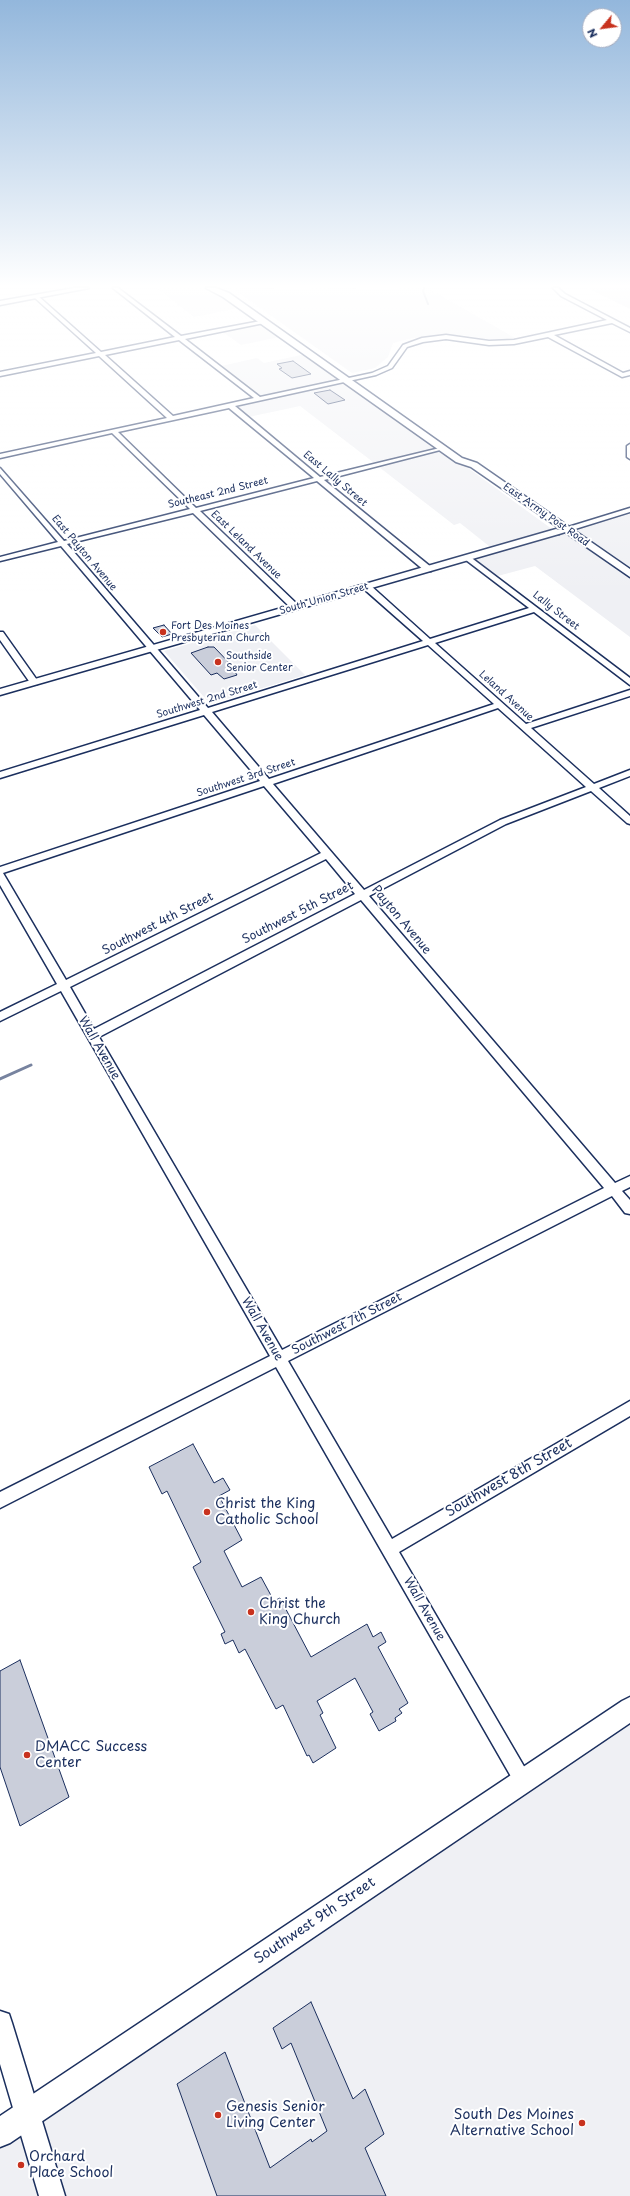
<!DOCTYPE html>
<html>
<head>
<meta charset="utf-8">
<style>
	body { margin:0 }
	#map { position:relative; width:630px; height:2196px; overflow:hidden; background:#fff; font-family:"Playpen Sans",sans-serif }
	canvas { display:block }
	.north { position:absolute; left:582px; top:8px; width:40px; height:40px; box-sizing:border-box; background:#fff; border:1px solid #a4acbf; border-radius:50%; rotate:241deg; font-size:11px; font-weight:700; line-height:16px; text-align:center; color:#1b2f5e }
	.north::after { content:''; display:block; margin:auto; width:14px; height:18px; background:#c8321e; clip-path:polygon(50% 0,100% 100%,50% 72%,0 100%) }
</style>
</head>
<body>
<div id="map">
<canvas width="630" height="2196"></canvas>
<div class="north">N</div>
</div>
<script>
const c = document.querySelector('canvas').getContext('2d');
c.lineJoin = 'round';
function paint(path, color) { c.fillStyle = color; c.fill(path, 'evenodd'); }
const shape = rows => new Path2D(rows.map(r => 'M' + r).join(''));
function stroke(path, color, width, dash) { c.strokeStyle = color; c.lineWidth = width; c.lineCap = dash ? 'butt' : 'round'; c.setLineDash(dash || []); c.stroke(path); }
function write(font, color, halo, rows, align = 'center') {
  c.font = font + ' "Playpen Sans",sans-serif'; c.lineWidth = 4; c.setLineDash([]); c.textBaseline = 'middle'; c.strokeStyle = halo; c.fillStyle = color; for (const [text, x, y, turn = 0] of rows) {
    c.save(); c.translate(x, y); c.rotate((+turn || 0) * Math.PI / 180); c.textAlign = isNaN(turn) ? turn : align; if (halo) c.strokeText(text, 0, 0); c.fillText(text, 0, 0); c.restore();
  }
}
paint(shape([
	[156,288,213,288,244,307,194,317],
	[232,288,429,289,517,339,491,340,463,335,413,338,393,343,388,357,375,368,352,373],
	[264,321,285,336,241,345,220,330],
	[310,353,556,532,630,510,630,637,535,566,494,577,469,558,494,550,460,523,454,525,379,467,387,461,373,462,300,406,244,418,229,405,257,399,217,367,257,358,264,363],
	[255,625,305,675,210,704,164,651],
	[630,1722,630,2196,0,2196,0,2133]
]), '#eff0f4');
paint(shape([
	[587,288,630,288,630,309]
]), '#dee1e7');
stroke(shape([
	[424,288,423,291,428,304]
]), '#77839f', 2);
stroke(shape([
	[0,1079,31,1065]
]), '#77839f', 3);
const building = shape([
	[293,361,311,374,292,378,279,369,282,368,277,364,293,361],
	[330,390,345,400,328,404,314,393,330,390],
	[164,625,172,634,162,637,153,628,164,625],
	[208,647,214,647,237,671,235,672,237,675,224,679,217,673,211,675,191,653,208,647],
	[193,1444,214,1483,223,1478,230,1490,219,1496,242,1540,224,1551,242,1587,261,1577,274,1601,280,1598,311,1657,367,1624,373,1637,381,1632,386,1642,378,1647,408,1703,399,1709,402,1713,395,1718,396,1721,379,1731,370,1714,373,1712,355,1678,317,1701,323,1713,320,1715,336,1748,313,1763,309,1755,307,1756,283,1705,276,1709,245,1649,239,1653,233,1640,225,1644,221,1634,225,1632,193,1567,201,1562,167,1491,162,1494,149,1467,193,1444],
	[20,1660,69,1797,20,1826,0,1767,0,1671,20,1660],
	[311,2002,353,2099,365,2089,384,2134,365,2148,386,2196,217,2196,177,2084,225,2052,270,2168,311,2139,312,2142,327,2131,291,2043,282,2049,273,2028,311,2002]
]);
paint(building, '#caceda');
stroke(building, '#1b2f5e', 1);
const minor = shape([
	[113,288,118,288,181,336,266,320,264,323,185,339,260,397,372,373,388,366,403,345,422,338,446,335,489,341,514,340,607,320,561,296,553,288,558,288,565,294,630,328,630,332,612,323,554,335,623,373,630,371,630,375,622,377,548,337,514,344,489,345,446,339,423,342,407,347,392,368,376,375,235,406,320,477,444,447,444,449,324,480,431,567,431,571,425,571,317,481,200,511,298,605,298,609,292,609,193,513,67,544,208,708,423,641,364,589,364,585,370,585,430,639,529,608,466,560,466,556,469,556,630,678,630,685,534,612,435,643,526,724,630,690,630,696,531,728,594,784,630,770,630,776,599,788,630,816,630,824,627,823,591,791,506,824,369,896,615,1183,630,1176,630,1187,622,1191,630,1200,630,1214,625,1213,612,1196,288,1361,392,1539,630,1401,630,1416,399,1552,529,1775,532,1781,529,1787,523,1790,517,1787,276,1367,0,1508,0,1492,270,1356,61,991,0,1021,0,1012,57,984,0,885,0,867,260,781,204,715,0,778,0,772,200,710,61,546,0,561,0,557,58,542,0,474,0,468,64,541,190,509,112,433,0,458,0,454,167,418,99,356,0,376,0,372,96,353,35,298,37,295,101,352,175,337,113,288],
	[179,340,254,398,173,416,105,355,179,340],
	[229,408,314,478,196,508,118,432,229,408],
	[428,645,494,704,269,779,212,712,428,645],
	[498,708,586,787,500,820,364,890,273,784,498,708],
	[264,786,321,853,66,980,3,873,264,786],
	[326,859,355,894,94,1029,70,987,326,859],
	[361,900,604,1188,282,1350,99,1037,361,900],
	[630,444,630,459,627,457,627,446,630,444],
	[630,508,630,512,559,534,552,532,630,508],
	[0,632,3,632,37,680,37,684,31,684,0,640,0,632]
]);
const tertiary = shape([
	[556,529,559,530,559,534,0,695,0,689,556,529],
	[0,2011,9,2014,12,2023,65,2196,39,2196,0,2064,0,2011]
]);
const secondary = shape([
	[74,288,89,288,0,305,0,301,74,288],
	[206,288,216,288,229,293,462,458,477,463,630,569,630,577,471,467,456,462,223,297,206,288],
	[630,1697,630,1723,10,2143,0,2147,0,2116,622,1701,630,1697]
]);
stroke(minor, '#1b2f5e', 3);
stroke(tertiary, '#1b2f5e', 3);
stroke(secondary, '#1b2f5e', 3);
paint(minor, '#fff');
paint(tertiary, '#fff');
paint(secondary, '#fff');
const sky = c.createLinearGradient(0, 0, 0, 595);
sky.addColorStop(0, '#93b7dc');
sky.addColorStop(0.48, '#fff');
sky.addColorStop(1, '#ffffff00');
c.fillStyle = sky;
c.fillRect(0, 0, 630, 595);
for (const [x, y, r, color] of [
	[163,632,4,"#c8321e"],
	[218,662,4,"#c8321e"],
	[207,1512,4,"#c8321e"],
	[251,1612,4,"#c8321e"],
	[27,1755,4,"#c8321e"],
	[218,2115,4,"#c8321e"],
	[582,2123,4,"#c8321e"],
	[21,2165,4,"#c8321e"]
]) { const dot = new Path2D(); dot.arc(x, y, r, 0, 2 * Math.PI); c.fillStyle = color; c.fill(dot); stroke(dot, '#fff', 1.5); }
write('10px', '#1b2f5e', '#fff', [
	["East Lally Street",335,479,40],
	["Southeast 2nd Street",218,493,-14],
	["East Army Post Road",546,515,35],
	["East Leland Avenue",246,545,44],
	["East Payton Avenue",84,553,50],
	["South Union Street",324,599,-16],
	["Lally Street",556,611,38],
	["Leland Avenue",506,696,42],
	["Southwest 2nd Street",207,700,-17],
	["Southwest 3rd Street",246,778,-18]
]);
write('10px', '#1b2f5e', '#fff', [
	["Fort Des Moines",171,626],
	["Presbyterian Church",171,638],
	["Southside",226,656],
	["Senior Center",226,668]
], 'left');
write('12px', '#1b2f5e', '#fff', [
	["Southwest 5th Street",298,913,-27],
	["Payton Avenue",401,920,50],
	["Southwest 4th Street",158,924,-27],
	["Wall Avenue",99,1048,60],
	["Southwest 7th Street",347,1324,-27],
	["Wall Avenue",262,1329,60],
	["Wall Avenue",424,1609,60]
]);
write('14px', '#1b2f5e', '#fff', [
	["Southwest 8th Street",509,1478,-30],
	["Southwest 9th Street",315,1921,-34]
]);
write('14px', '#1b2f5e', '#fff', [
	["Christ the King",215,1504],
	["Catholic School",215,1520],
	["Christ the",259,1604],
	["King Church",259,1620],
	["DMACC Success",35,1747],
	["Center",35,1763],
	["Genesis Senior",226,2107],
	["Living Center",226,2123],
	["South Des Moines",574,2115,"right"],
	["Alternative School",574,2131,"right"],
	["Orchard",29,2157],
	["Place School",29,2173]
], 'left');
</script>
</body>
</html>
